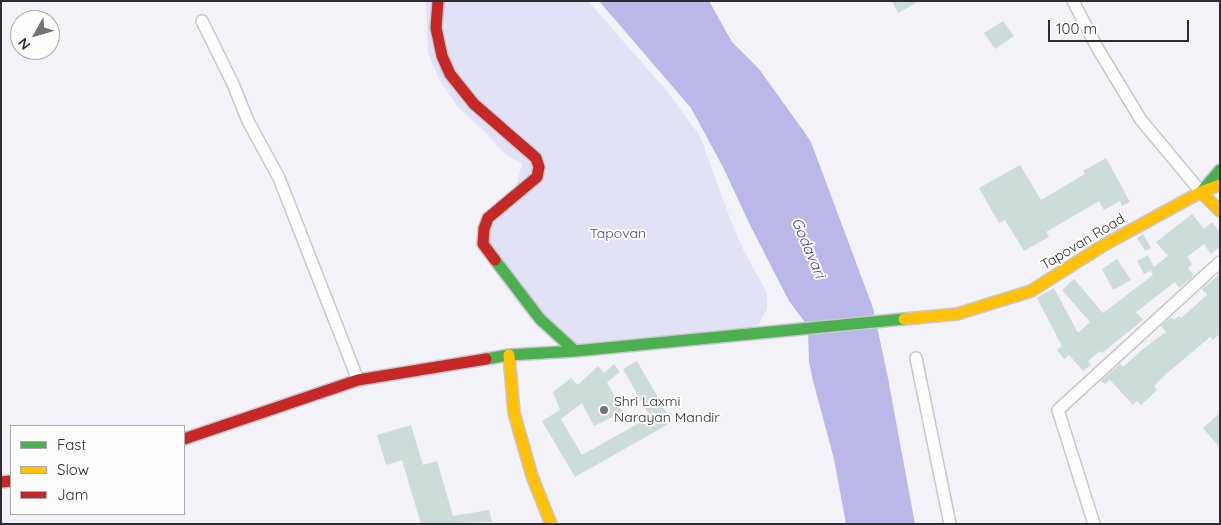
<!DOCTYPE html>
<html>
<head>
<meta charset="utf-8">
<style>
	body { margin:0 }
	#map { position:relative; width:1221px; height:525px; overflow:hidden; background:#f2f2f8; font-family:Quicksand,sans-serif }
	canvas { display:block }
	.frame { position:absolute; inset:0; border:2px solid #2d2d36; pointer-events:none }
	.legend { position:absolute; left:10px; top:425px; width:175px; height:90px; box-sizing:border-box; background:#fdfdfd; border:1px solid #aaaaad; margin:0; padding:6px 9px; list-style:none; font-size:15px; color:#2d2d36 }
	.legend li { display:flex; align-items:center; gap:10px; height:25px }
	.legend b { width:25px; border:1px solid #aaaaad }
	.north { position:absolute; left:10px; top:10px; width:50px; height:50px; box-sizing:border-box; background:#fdfdfd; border:1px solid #aaaaad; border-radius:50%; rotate:231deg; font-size:14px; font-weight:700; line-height:20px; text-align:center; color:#2d2d36 }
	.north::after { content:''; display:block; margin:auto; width:18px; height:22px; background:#72727a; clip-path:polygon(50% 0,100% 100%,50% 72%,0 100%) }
	.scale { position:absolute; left:1048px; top:20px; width:141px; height:22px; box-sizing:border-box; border:2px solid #2d2d36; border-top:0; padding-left:6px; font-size:15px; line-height:18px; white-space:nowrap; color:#2d2d36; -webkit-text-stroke:4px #fdfdfd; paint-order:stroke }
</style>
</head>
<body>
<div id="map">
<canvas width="1221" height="525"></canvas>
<div class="frame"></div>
<ul class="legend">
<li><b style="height:6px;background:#4caf50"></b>Fast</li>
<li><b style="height:6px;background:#ffc107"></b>Slow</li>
<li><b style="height:6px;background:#c62828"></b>Jam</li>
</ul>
<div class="north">N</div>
<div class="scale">100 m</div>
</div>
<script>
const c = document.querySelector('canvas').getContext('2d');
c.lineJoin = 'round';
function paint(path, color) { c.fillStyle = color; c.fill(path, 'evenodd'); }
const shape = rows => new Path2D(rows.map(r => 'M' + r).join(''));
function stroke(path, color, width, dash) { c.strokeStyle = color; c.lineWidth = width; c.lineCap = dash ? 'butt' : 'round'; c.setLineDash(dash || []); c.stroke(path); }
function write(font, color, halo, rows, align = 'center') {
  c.font = font + ' Quicksand,sans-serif'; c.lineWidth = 4; c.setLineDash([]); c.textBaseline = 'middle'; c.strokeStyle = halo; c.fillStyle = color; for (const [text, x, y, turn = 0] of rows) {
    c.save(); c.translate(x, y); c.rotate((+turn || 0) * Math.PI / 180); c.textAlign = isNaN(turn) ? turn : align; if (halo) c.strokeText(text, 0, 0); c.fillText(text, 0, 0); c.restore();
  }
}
paint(shape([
	[426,1,588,1,666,90,700,136,731,221,743,249,767,293,767,309,759,324,743,331,583,348,563,337,478,237,512,201,522,164,504,153,485,132,457,106,439,79,428,53]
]), '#e2e2f7');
paint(shape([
	[599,1,709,1,732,42,759,69,805,133,811,142,873,308,887,373,915,524,846,524,834,459,813,381,809,362,808,330,804,321,789,301,749,223,723,167,691,108]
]), '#b9b8e9');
paint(shape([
	[892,1,919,1,898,13],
	[1003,21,1014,36,995,49,984,33],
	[1106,158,1130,202,1122,206,1120,201,1104,210,1099,201,1046,232,1049,237,1024,251,1005,220,999,223,979,188,1020,165,1041,200,1085,174,1083,171],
	[1192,214,1204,229,1212,222,1220,233,1220,247,1211,254,1204,244,1187,257,1192,264,1188,268,1194,276,1179,288,1175,282,1136,312,1143,320,1102,353,1100,351,1088,361,1091,365,1083,371,1069,355,1064,359,1057,350,1062,346,1037,298,1054,288,1078,333,1090,322,1062,290,1074,279,1103,313,1153,275,1151,271,1144,274,1137,261,1148,255,1154,267,1168,256,1156,242],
	[1143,234,1151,248,1145,251,1137,238],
	[1117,259,1131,280,1113,290,1102,269],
	[1220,274,1220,334,1213,340,1210,337,1166,374,1154,386,1157,390,1141,405,1137,401,1133,405,1110,380,1105,384,1101,381,1120,364,1123,367,1143,349,1166,332,1161,326,1171,317,1174,320,1179,316,1181,318,1207,295,1202,289],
	[637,361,672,422,575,477,542,421,560,410,553,392,571,378,578,385,598,366,604,373,614,364,620,372,607,382,623,412,594,426,582,403,561,419,582,455,650,417,623,369],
	[1220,413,1220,448,1203,428],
	[411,425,423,465,437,461,453,516,489,510,492,522,421,524,402,460,386,465,377,435]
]), '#cddcd8');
const street = shape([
	[1073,1,1098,49,1141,120,1201,192],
	[202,21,233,84,248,121,279,178,358,380],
	[916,358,950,524],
	[1094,524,1058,410,1220,262]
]);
const fast = shape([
	[1202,191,1220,170],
	[495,260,540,319,575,351],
	[486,359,509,355,575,351,904,319]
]);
const slow = shape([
	[1201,192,1220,211],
	[904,319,957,314,1031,291,1104,245,1201,192,1220,185],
	[509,355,514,413,532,476,551,524]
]);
const jam = shape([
	[438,1,436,28,442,56,450,74,474,104,536,158,539,167,537,177,488,218,484,229,483,244,495,260],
	[184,439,358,380,486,359],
	[1,482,11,481]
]);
stroke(street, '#c8c8ce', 14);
stroke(fast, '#c8c8ce', 14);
stroke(slow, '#c8c8ce', 14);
stroke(jam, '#c8c8ce', 14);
stroke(street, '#fdfdfe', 11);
stroke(fast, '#4caf50', 11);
stroke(slow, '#ffc107', 11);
stroke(jam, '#c62828', 11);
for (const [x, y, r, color] of [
	[604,410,5,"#72727a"]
]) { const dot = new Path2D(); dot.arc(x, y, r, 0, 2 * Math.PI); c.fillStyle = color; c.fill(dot); stroke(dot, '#fdfdfd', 2); }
write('14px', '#4e4695', '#fdfdfd', [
	["Tapovan",618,234]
]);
write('14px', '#2d2d36', '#fdfdfd', [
	["Tapovan Road",1083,242,-31]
]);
write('14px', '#2d2d36', '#fdfdfd', [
	["Shri Laxmi",614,402],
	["Narayan Mandir",614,418]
], 'left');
write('italic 15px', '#483f8e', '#fdfdfd', [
	["Godavari",808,248,67]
]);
</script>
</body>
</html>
